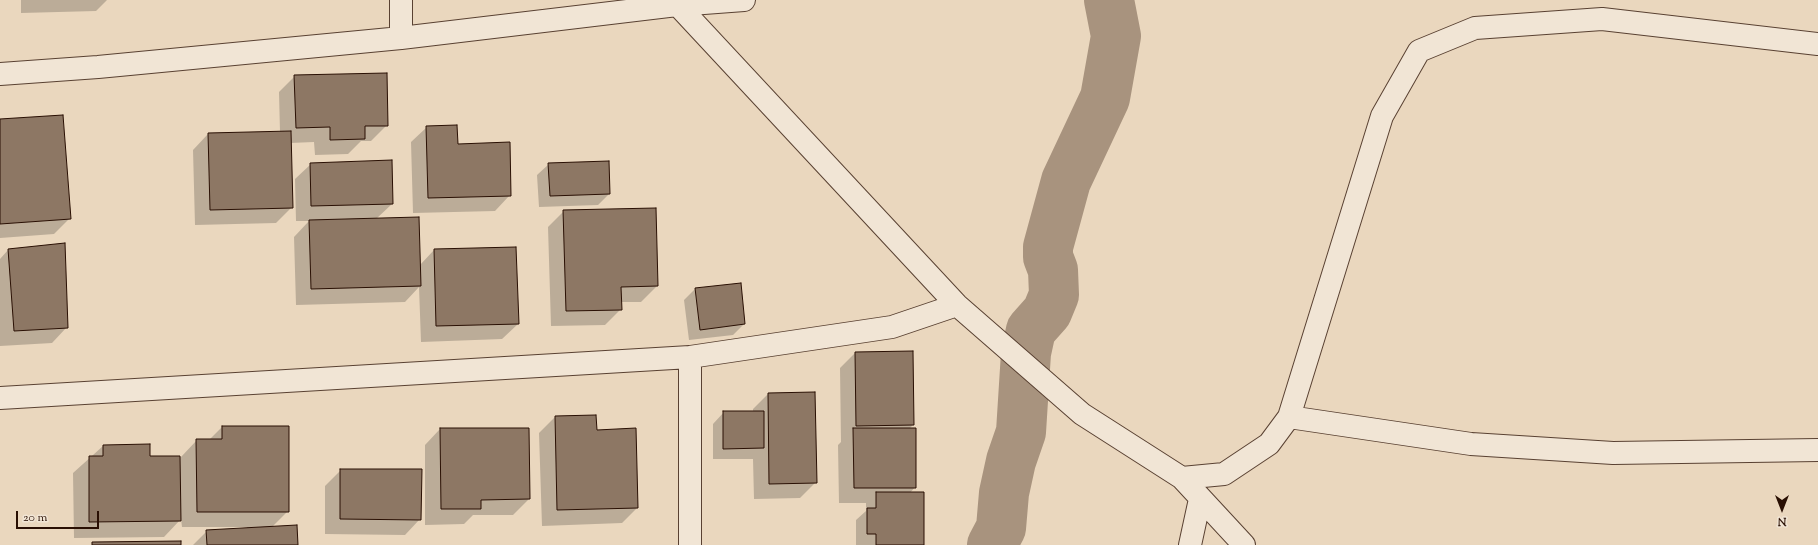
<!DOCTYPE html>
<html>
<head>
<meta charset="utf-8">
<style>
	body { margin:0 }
	#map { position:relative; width:1818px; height:545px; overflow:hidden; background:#ead7be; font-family:"Sorts Mill Goudy",serif }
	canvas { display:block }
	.north { position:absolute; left:1762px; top:489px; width:40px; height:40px; -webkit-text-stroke:3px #f1e5d5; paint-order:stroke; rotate:180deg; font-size:11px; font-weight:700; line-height:16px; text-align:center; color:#290f03 }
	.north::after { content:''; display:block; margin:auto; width:14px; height:18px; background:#290f03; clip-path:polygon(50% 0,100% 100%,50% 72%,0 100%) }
	.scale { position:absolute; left:16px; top:511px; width:83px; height:18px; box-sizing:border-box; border:2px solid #290f03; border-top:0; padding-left:5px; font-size:12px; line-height:14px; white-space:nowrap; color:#290f03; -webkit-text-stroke:3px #f1e5d5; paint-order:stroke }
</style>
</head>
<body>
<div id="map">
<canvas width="1818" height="545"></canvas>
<div class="north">N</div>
<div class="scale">20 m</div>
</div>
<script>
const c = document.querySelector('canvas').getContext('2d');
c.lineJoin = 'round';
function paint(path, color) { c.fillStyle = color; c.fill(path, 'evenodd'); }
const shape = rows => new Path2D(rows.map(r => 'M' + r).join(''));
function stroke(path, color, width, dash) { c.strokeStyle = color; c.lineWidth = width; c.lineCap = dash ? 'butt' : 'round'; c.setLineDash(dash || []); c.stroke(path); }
paint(shape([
	[21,0,107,0,96,11,21,13],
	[295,76,387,125,371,141,361,141,348,154,315,155,314,142,290,143,292,207,276,223,195,225,193,150,208,134,280,132,279,92],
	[0,120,70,218,54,234,0,238],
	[427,127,457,145,510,195,495,211,413,213,411,142],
	[311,164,392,204,376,219,420,265,434,250,518,324,502,339,421,342,419,287,405,302,296,305,294,237,309,221,296,221,295,179],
	[549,164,609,194,598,205,539,207,537,175],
	[564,211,657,286,641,302,620,302,621,309,605,325,551,326,548,227],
	[8,250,67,327,52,343,0,346,0,259],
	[695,289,744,324,733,335,689,340,684,300],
	[855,353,913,425,909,429,915,487,910,493,923,545,856,545,856,520,866,511,866,503,839,503,838,445,841,442,840,368],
	[768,394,816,482,800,498,754,499,753,459,713,459,713,424,724,412,753,412,753,409],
	[595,416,596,431,637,508,622,523,542,526,539,433,555,417],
	[222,427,288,511,272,527,297,545,193,545,207,531,247,529,247,527,182,527,181,519,164,537,74,538,73,473,103,446,149,445,149,457,181,457,197,440,209,440],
	[440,429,529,499,513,515,473,515,464,524,425,525,425,445],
	[341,470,420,519,405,535,325,534,325,486]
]), '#0003');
stroke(shape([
	[992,545,1001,528,1004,493,1011,461,1021,432,1026,353,1031,330,1047,312,1054,295,1053,270,1048,257,1048,247,1066,181,1105,98,1116,36,1109,0]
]), '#a8937e', 50);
const building = shape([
	[387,73,388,126,365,126,365,139,330,140,330,127,296,128,294,75,387,73],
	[63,115,71,219,0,224,0,119,63,115],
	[457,125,458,144,510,142,511,196,428,198,426,126,457,125],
	[291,131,293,208,210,210,208,133,291,131],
	[392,160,393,204,311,206,310,163,392,160],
	[609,161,610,194,550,196,548,163,609,161],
	[656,208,658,286,621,287,622,310,566,311,563,210,656,208],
	[419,217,421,286,311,289,309,220,419,217],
	[65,243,68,328,14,331,8,249,65,243],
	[516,247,519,324,436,326,434,249,516,247],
	[741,283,745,324,700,330,695,288,741,283],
	[913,351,914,425,856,426,855,352,913,351],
	[815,392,817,483,769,484,768,393,815,392],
	[723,411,764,411,764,448,723,449,723,411],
	[596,415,597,430,636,428,638,508,557,510,555,416,596,415],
	[222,426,289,426,289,512,197,512,196,439,222,439,222,426],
	[440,428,529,428,530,499,481,500,481,509,441,509,440,428],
	[853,428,916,428,916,488,854,488,853,428],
	[150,444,150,456,180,456,181,521,89,522,89,456,103,456,103,445,150,444],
	[340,469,422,469,421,520,340,519,340,469],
	[876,492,924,492,924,545,876,545,876,534,867,534,867,508,876,508,876,492],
	[297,525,298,545,207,545,206,530,297,525],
	[181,541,181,545,92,545,92,542,181,541]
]);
paint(building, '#8d7764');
stroke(building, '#290f03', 1);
const street = shape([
	[401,0,401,38],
	[673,0,957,305,1082,414,1182,478,1244,545],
	[0,74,98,67,401,38,677,5,744,0],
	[690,357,690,545],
	[0,398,690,357,892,327,957,305],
	[1289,417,1471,444,1613,453,1818,450],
	[1182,478,1224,474,1269,444,1289,417,1382,116,1419,51,1475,28,1602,19,1818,44],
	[1190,545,1200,499]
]);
stroke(street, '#594132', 24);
stroke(street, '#f1e5d5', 22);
</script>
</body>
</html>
